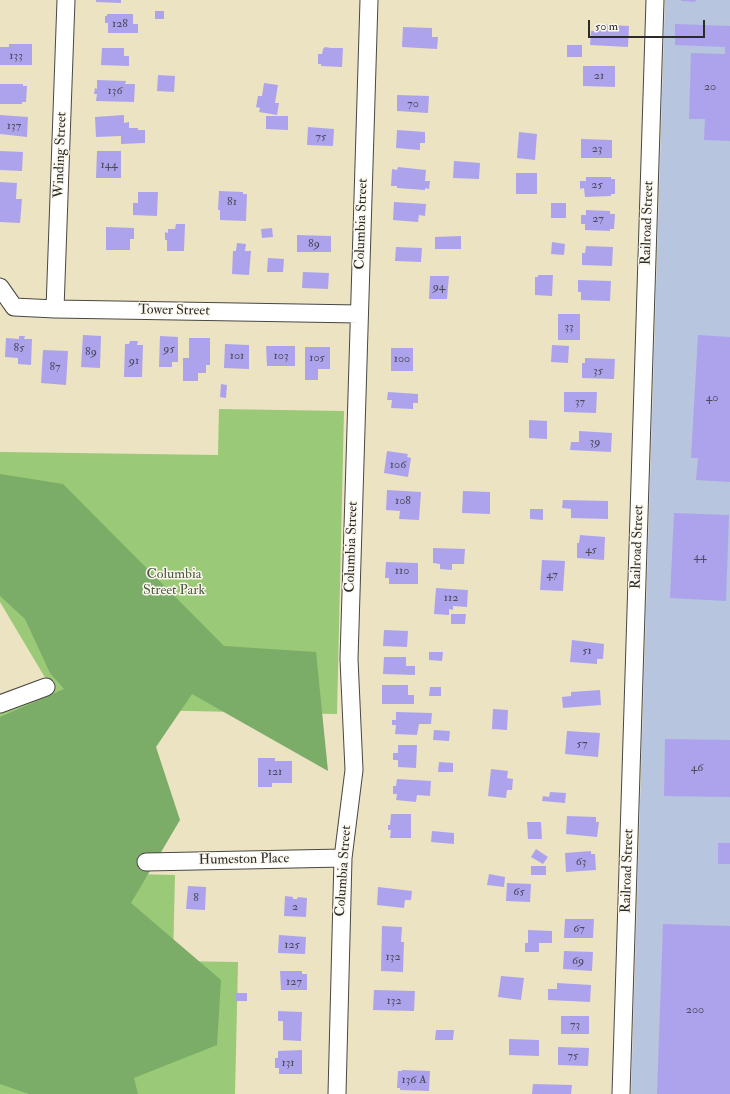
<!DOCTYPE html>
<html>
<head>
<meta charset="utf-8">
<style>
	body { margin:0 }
	#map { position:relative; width:730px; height:1094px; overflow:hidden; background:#ece3c3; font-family:"IM FELL Double Pica",serif }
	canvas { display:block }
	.scale { position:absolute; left:588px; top:20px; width:117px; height:18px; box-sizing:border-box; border:2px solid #2b2b2b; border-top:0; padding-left:5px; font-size:12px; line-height:14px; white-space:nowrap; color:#2b2b2b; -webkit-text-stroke:3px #fbf7ec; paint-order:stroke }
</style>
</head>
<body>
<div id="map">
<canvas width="730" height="1094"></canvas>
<div class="scale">50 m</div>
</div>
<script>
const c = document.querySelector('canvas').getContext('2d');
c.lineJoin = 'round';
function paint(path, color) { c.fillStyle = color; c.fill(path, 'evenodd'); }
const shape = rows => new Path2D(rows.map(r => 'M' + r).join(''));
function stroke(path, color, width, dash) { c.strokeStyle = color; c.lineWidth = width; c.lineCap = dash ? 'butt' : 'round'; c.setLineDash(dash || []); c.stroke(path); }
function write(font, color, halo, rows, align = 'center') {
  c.font = font + ' "IM FELL Double Pica",serif'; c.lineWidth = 3; c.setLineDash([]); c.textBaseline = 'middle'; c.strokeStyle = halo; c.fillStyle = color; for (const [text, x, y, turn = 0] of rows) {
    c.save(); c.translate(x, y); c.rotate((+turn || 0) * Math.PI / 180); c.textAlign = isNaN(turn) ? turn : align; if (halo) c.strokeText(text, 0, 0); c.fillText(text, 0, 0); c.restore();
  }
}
paint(shape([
	[665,0,730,0,730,1094,631,1094]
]), '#b7c5de');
paint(shape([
	[219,409,344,411,337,714,139,710,135,874,175,875,173,961,238,962,235,1094,0,1094,0,713,53,691,0,602,0,452,218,455]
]), '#9ac977');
paint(shape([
	[0,474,63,484,224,646,316,652,328,771,192,694,156,747,180,820,131,903,221,980,217,1045,134,1078,138,1094,29,1094,0,1084,0,717,64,689,50,673,25,619,0,596]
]), '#7bad68');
paint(shape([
	[96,0,121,0,121,3,96,2],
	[681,0,696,0,695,2,681,1],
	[155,11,164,11,164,19,155,19],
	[107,14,133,14,133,24,138,24,138,33,108,33,108,23,105,23,105,16,107,16],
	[596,24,629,26,628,47,590,45,591,31,595,31],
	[675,24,730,26,730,141,704,140,705,119,689,119,691,53,725,54,725,47,675,45],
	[403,27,432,28,432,37,438,37,437,49,402,47],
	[9,44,32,44,32,65,0,65,0,47,9,47],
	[567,45,582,45,582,57,567,57],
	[325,47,331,48,343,48,342,67,321,66,321,64,318,64,318,54,322,54,323,49],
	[102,48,124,48,124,56,129,56,129,66,101,65],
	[583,66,615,66,615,87,583,86],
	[158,75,175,76,174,92,157,91],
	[97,80,126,81,125,84,135,84,134,102,96,101,97,94,94,94,95,88,97,89],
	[264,83,278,85,275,103,279,103,277,115,259,112,260,108,256,107,258,96,262,96],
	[0,84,23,84,23,86,27,86,26,102,22,102,22,104,0,104],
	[397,95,429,96,428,113,397,111],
	[0,115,28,117,27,137,0,134],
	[124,115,124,123,129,122,129,128,138,128,138,130,145,130,145,143,121,144,121,136,96,137,95,117],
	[266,116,288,116,288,130,266,129],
	[308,127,334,129,333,146,307,145],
	[397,130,425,132,425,143,420,143,420,150,396,148],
	[519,132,537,134,535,160,517,158],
	[581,139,612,140,612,158,581,158],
	[0,151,23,152,22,171,0,170],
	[97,151,121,151,121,178,96,178],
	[454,161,480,163,479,179,453,178],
	[398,167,426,170,425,181,430,181,429,189,425,188,425,190,397,188,397,186,391,186,392,169,397,170],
	[516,173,537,173,537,194,516,194],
	[586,177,611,177,611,179,615,179,615,194,611,194,611,196,585,197,584,188,580,189,580,181,586,181],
	[0,182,17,183,16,199,22,199,20,223,0,222],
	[219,191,243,192,243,194,247,194,246,221,220,220,220,210,218,210],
	[138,192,158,192,157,216,133,215,133,203,138,203],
	[394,202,426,204,425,216,419,215,418,222,393,220],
	[551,203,566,203,566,218,551,218],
	[586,210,610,211,610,214,615,214,614,229,610,229,610,231,585,230,585,224,581,224,581,215,586,215],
	[176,224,185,224,184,251,167,251,167,240,165,240,165,232,168,233,168,229,175,229],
	[106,227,134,228,134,239,130,239,130,250,106,250],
	[272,228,273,237,262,238,261,229],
	[297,235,331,236,331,252,297,252],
	[461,236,461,249,435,249,435,237],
	[552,242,565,244,564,255,551,254],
	[237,243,246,244,245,251,251,251,249,275,232,274,233,251,236,251],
	[586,246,613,247,612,266,582,265,582,253,585,253],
	[396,247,422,248,421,262,395,261],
	[268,258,284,259,283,272,267,272],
	[303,272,329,273,328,289,302,288],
	[538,275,553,275,552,296,535,295,535,277,538,277],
	[430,276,449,276,447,299,429,299],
	[578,280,611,281,610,301,581,300,581,292,578,292],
	[558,314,580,314,580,340,558,340],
	[83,335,101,336,100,368,81,367],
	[698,335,730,337,730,482,696,480,698,458,691,458],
	[19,336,25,336,24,339,32,339,31,365,18,364,18,358,5,357,6,338,19,339],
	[160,336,178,337,178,362,172,362,172,367,159,367],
	[189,338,210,338,210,365,206,365,206,373,198,373,198,381,183,381,183,358,189,358],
	[130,341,138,341,137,345,143,345,142,377,124,377,125,344,129,344],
	[225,344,249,345,249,369,224,368],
	[552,345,569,346,568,363,551,362],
	[266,346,295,346,295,366,267,366],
	[305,347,330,347,330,369,318,369,318,380,305,380],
	[391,348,413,348,413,371,391,371],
	[43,350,68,351,66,385,41,383],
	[585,358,615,359,614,379,582,378,582,363,585,363],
	[221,384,227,385,226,398,220,397],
	[388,392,418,394,418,403,413,403,413,409,391,408,392,400,387,400],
	[564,392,597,392,596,413,564,412],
	[529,420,547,421,547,439,529,438],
	[579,431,612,433,611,452,570,450,571,442,579,442],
	[387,451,408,454,407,457,411,458,408,477,384,473],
	[387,490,421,492,419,520,399,519,400,511,386,510],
	[463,491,490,492,490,514,462,513],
	[563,500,608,501,608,519,571,518,571,509,562,508],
	[530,509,543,509,543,520,530,519],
	[674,513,729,515,726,601,670,598],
	[580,535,605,537,604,560,577,558,577,543,579,543],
	[433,548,465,549,464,564,452,564,452,570,440,569,440,564,433,563],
	[542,560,565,561,563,591,540,590],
	[386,562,418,563,418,584,389,584,389,578,385,578],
	[436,588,468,590,467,607,453,606,453,610,449,609,449,615,434,614],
	[451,614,466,614,465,624,451,624],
	[384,630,408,631,407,647,383,646],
	[572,640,604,644,603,659,597,659,597,664,570,662],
	[429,652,443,652,442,661,429,660],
	[384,657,406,657,406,666,415,666,415,675,383,674],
	[382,685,408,685,408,695,414,695,414,704,382,704],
	[430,687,441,687,441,696,429,696],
	[600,690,601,705,563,708,562,697,571,696,571,692],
	[493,709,508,710,507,730,492,729],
	[396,712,432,713,431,724,419,724,417,735,395,734,396,725,392,725,392,720,396,720],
	[434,730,450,731,449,741,433,740],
	[567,731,600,733,598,757,565,754],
	[665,739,730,740,730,797,664,796],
	[398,745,417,745,416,768,398,767,398,760,393,760,393,753,398,753],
	[258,758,275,758,275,761,292,761,292,783,272,783,272,787,258,787],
	[439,762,453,763,453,772,438,772],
	[491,769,508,771,507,778,513,779,512,790,507,790,506,798,488,796],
	[397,779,431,781,430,796,417,795,416,802,396,800,397,794,393,794,393,786,396,786],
	[550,792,566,793,565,803,542,801,543,796,549,797],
	[391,814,411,814,411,838,390,838,391,830,388,830,388,825,390,825],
	[567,816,596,817,596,822,599,822,597,837,566,834],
	[527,822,541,822,542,839,528,839],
	[432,831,454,833,454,844,431,842],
	[718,843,730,843,730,864,718,864],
	[536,849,548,857,543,864,531,857],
	[591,851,591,854,595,854,596,870,566,872,565,853],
	[531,866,546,866,546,875,531,875],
	[489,874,505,877,504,887,487,885],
	[507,883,531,884,530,902,506,901],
	[188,886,206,887,205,910,186,909],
	[378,887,412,891,411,900,405,900,404,908,377,905],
	[285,896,293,897,293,899,297,899,298,897,307,898,306,917,284,916],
	[565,919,594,919,593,938,564,938],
	[663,924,730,926,730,1094,657,1094],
	[382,926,402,927,401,942,404,942,403,972,381,971],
	[528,930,552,931,552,943,539,943,539,952,525,952,525,943,528,943],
	[279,935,306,937,305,954,278,953],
	[564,951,593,952,592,971,563,969],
	[280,971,302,971,302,974,307,974,307,990,281,990],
	[501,976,524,978,521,1000,498,997],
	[557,983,591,985,590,1002,548,1000,548,989,557,989],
	[374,990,415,991,414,1011,373,1010],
	[236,993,247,993,247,1001,236,1001],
	[278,1011,302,1012,301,1041,283,1040,283,1021,278,1021],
	[561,1016,589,1016,589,1034,561,1034],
	[436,1030,454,1030,453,1040,435,1040],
	[509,1039,539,1040,539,1056,509,1055],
	[558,1047,589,1048,588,1066,558,1065],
	[302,1050,302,1074,279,1074,279,1068,275,1068,275,1058,278,1058,278,1051],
	[402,1070,430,1071,429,1091,400,1090,400,1088,397,1088,398,1071,402,1071],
	[533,1084,572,1085,571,1094,532,1094]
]), '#ada3ec');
const minor = shape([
	[0,287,14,307,55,309,359,314],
	[55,309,66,0],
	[0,704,46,687],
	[146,862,343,858],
	[337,1094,343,858,354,770,349,659,369,0],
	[621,1094,655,0]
]);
stroke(minor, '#484742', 19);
stroke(minor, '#fff', 17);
write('12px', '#4c495b', null, [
	["128",120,24],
	["133",16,56],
	["21",599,76],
	["20",710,87],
	["136",115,91],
	["70",413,104],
	["137",14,126],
	["75",321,137],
	["23",597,149],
	["144",109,165],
	["25",597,185],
	["81",232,202],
	["27",598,219],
	["89",314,244],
	["94",439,287],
	["33",569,327],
	["85",19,348],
	["95",169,349],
	["89",91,352],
	["101",237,356],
	["103",281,356],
	["105",317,358],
	["100",402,359],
	["91",134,361],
	["87",55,367],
	["35",598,371],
	["40",712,398],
	["37",580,402],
	["39",595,442],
	["106",398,465],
	["108",403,501],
	["45",591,550],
	["44",700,557],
	["110",402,571],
	["47",552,575],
	["112",451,598],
	["51",587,651],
	["57",582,744],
	["46",697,768],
	["121",275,772],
	["63",581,862],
	["65",519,892],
	["8",196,898],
	["2",295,907],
	["67",579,929],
	["125",292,945],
	["132",393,957],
	["69",578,961],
	["127",294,982],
	["132",394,1001],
	["200",695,1010],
	["73",575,1025],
	["75",573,1056],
	["131",288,1063],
	["136 A",414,1080]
]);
write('14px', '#2b2b2b', '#fbf7ec', [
	["Winding Street",61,155,-88],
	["Railroad Street",648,223,-88],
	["Columbia Street",362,224,-88],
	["Tower Street",174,311,1],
	["Columbia Street",352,547,-88],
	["Railroad Street",638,547,-88],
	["Humeston Place",244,860,-1],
	["Columbia Street",344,871,-86],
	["Railroad Street",628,871,-88]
]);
write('14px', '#4c5a42', '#fbf7ec', [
	["Columbia",174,575],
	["Street Park",174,591]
]);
</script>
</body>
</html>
